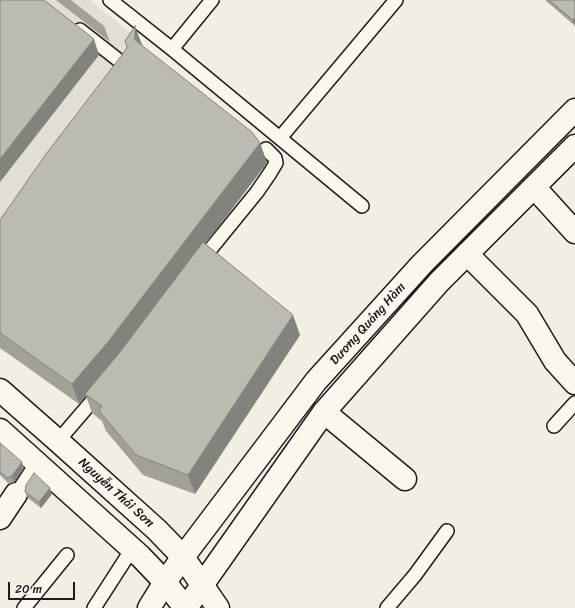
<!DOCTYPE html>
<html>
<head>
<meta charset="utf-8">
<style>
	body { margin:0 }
	#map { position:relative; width:575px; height:608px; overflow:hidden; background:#f2eee4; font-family:Sriracha,sans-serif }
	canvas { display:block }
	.scale { position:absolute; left:8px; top:582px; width:67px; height:18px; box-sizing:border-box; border:2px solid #1c1c1c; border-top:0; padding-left:5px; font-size:12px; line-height:14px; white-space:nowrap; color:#1c1c1c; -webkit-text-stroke:3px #fbf7ec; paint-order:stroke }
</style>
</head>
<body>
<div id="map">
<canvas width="575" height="608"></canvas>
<div class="scale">20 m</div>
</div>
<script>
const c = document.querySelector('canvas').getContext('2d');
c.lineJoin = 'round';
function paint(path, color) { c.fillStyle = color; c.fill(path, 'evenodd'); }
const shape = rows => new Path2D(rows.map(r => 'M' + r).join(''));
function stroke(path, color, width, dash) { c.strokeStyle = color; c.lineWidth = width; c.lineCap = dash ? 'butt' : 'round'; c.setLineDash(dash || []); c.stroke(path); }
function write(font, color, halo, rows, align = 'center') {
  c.font = font + ' Sriracha,sans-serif'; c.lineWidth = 3.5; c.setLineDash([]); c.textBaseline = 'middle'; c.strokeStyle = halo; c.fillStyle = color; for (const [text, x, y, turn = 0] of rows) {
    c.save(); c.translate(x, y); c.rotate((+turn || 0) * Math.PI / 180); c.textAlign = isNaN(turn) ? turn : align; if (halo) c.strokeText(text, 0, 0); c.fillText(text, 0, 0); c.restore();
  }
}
paint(shape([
	[0,0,90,0,144,44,0,225]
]), '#e2ded5');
const service = shape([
	[110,0,172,49,362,206],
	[80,30,126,66,121,72],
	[172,49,212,0],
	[280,138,396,0],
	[200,262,257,192,270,173,276,163,275,158,266,149],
	[554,426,575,403],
	[58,441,100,392],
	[16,494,36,464],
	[24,608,67,555],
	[94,608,132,549],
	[387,608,415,575,447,531]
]);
const minor = shape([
	[534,187,575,232],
	[467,254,527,314,555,361,575,383],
	[324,412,405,479],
	[0,518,16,494]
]);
const tertiary = shape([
	[149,608,165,582,183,557,316,381,422,264,575,110],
	[186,608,324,412,439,282,575,146]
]);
const secondary = shape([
	[0,390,58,441,157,530,183,557,218,608],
	[0,430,140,556,165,582,185,608]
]);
stroke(service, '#1c1c1c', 16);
stroke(minor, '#1c1c1c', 25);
stroke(tertiary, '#1c1c1c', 25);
stroke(secondary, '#1c1c1c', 25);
stroke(service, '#fbf7ec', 13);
stroke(minor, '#fbf7ec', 22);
stroke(tertiary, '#fbf7ec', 22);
stroke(secondary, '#fbf7ec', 22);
paint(shape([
	[56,0,71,0,104,26,110,42],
	[545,0,575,0,575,26],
	[142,46,260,143,267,163,205,244,300,335,195,494,143,475,106,431,102,421,92,413,86,396,79,404,0,348,0,220],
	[0,443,24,468,14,482,9,484,0,475],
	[25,492,52,494,41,508,28,498]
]), '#a3a098');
paint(shape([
	[575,18,575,25,573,20],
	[135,26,142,45,135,40],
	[94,39,99,55,0,182,0,159],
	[260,143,267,163,115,362,85,394,86,396,79,404,72,384],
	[293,315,300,335,195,494,188,475],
	[22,462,24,468,14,482,12,476],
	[50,488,52,494,41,508,39,502]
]), '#84827c');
const building = shape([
	[0,0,44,0,94,39,0,159,0,0],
	[549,0,575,0,575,18,573,20,549,0],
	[135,26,135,40,252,132,260,143,108,342,72,384,0,333,0,220,46,154,125,51,127,47,125,41,135,26],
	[203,242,293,315,188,475,136,455,99,411,102,406,85,394,120,352,203,242],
	[0,443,22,462,12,476,7,478,0,472,0,443],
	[34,473,50,488,39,502,25,492,26,485,34,473]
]);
paint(building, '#bdbab1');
stroke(building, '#84827c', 1);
write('13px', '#1c1c1c', '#fbf7ec', [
	["Dương Quảng Hàm",368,324,-48],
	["Nguyễn Thái Sơn",116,493,42]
]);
</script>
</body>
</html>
